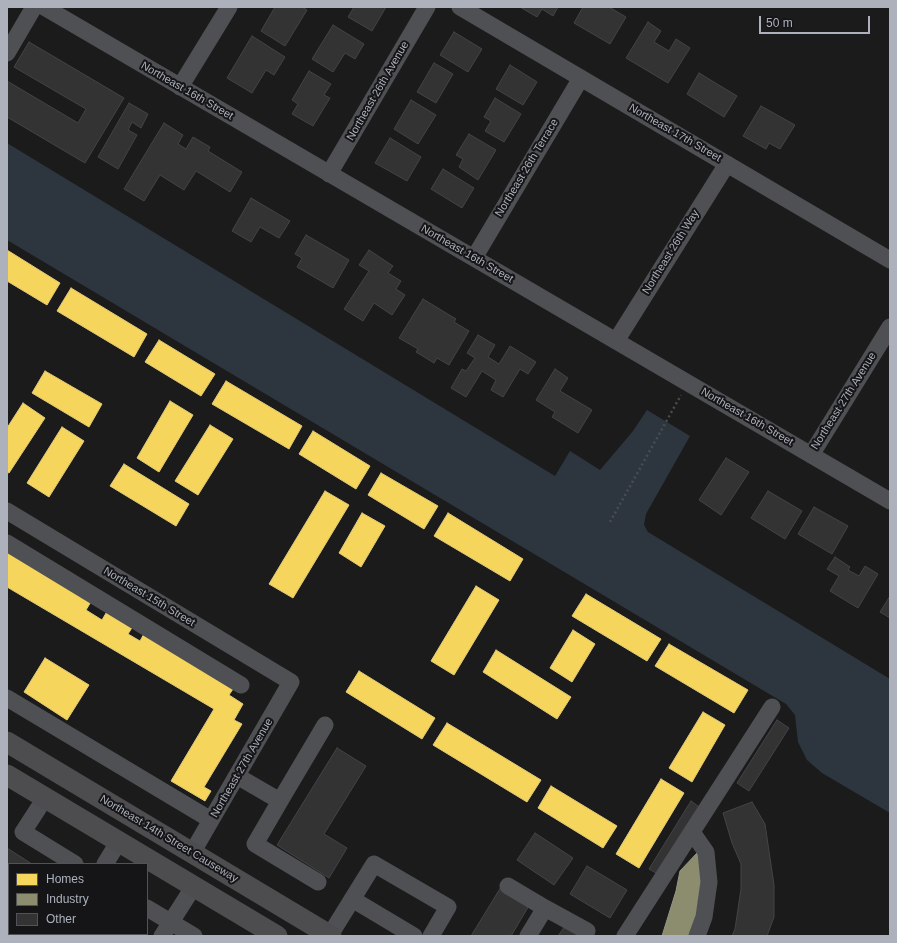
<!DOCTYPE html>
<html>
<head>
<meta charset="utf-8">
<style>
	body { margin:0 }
	#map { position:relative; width:897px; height:943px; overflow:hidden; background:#1b1b1b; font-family:Helvetica,sans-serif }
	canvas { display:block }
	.frame { position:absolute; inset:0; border:8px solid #acb1bc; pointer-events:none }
	.legend { position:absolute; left:8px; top:863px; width:140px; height:72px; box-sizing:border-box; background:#151517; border:1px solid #515359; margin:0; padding:5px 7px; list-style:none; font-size:12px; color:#acb1bc }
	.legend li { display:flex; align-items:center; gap:8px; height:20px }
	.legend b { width:20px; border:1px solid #515359 }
	.scale { position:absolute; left:759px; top:16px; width:111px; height:18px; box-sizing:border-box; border:2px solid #acb1bc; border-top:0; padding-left:5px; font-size:12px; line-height:14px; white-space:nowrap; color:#acb1bc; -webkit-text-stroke:3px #151517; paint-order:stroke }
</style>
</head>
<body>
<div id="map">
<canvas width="897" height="943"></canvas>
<div class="frame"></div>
<ul class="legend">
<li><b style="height:11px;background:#f6d55c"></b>Homes</li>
<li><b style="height:11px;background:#8c8c6e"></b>Industry</li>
<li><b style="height:11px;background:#333"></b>Other</li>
</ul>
<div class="scale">50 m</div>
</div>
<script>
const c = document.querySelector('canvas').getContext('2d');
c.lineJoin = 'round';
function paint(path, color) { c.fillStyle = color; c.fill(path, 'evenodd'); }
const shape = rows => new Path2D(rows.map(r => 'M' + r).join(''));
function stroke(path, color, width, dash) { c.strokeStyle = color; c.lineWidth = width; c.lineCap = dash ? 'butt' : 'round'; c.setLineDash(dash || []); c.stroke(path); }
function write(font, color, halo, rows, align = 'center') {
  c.font = font + ' Helvetica,sans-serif'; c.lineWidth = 4; c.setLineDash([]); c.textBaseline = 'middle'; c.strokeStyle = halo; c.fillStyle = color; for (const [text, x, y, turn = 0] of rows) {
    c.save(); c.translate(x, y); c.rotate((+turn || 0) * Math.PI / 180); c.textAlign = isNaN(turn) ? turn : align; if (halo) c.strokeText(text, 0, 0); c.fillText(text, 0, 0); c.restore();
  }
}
paint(shape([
	[7,143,555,476,570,451,600,470,633,431,647,410,690,436,646,514,644,525,648,532,890,679,890,813,822,773,807,760,798,742,795,715,786,704,7,240]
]), '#2d363e');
const homes = shape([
	[7,250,60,283,47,305,7,281,7,250],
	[71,288,147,334,134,357,57,311,71,288],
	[159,340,215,374,201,396,145,362,159,340],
	[45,371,102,404,89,427,32,393,45,371],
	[226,381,302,426,289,449,212,404,226,381],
	[170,401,193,415,159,472,137,458,170,401],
	[23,403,45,418,9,473,7,472,7,428,23,403],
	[210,425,233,439,198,495,175,481,210,425],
	[62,427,84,441,49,497,27,483,62,427],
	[313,431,370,466,356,489,299,454,313,431],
	[124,464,189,504,176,526,110,486,124,464],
	[381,473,438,506,424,529,368,495,381,473],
	[325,491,349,505,293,598,269,584,325,491],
	[362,513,385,526,361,567,339,553,362,513],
	[448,513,523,559,510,581,434,536,448,513],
	[7,550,92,600,86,610,102,620,109,608,135,623,128,634,140,641,145,632,235,686,229,695,243,704,234,720,242,724,204,787,211,791,205,801,171,781,214,709,7,587,7,550],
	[476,586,499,600,454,675,431,661,476,586],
	[586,594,661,639,647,661,572,616,586,594],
	[573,630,595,644,572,682,550,668,573,630],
	[669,644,748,690,734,713,655,666,669,644],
	[496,650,571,697,557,719,483,672,496,650],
	[45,658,89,685,67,720,24,692,45,658],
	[359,671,435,718,422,739,346,692,359,671],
	[703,712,725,725,692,782,669,768,703,712],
	[447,723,541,780,527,802,433,745,447,723],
	[661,779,684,793,639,868,616,854,661,779],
	[551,786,617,826,603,848,538,808,551,786]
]);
paint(homes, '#f6d55c');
stroke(homes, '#e0ca79', 1);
const industry = shape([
	[697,853,704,873,692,936,662,936,676,891,680,871,697,853]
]);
paint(industry, '#8c8c6e');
stroke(industry, '#969785', 1);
const building = shape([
	[275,7,302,7,307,10,285,46,261,31,275,7],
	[354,7,386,7,372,31,348,17,354,7],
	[520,7,558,7,553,16,542,9,537,17,520,7],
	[583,7,609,7,626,17,610,44,574,23,583,7],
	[648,22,661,31,654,42,669,51,676,39,690,48,668,83,626,58,648,22],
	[333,25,364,44,355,59,345,53,333,72,312,59,333,25],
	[454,32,482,49,468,72,440,55,454,32],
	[252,36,285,57,274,75,266,70,252,93,227,78,252,36],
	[29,42,124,98,85,163,7,117,7,81,78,123,86,109,14,67,29,42],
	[434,63,453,74,436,103,417,92,434,63],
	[510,65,537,82,523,105,496,89,510,65],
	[309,71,331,84,324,95,330,98,313,126,292,114,298,104,292,100,309,71],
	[699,73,737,96,724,117,687,94,699,73],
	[495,98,521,114,504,142,485,131,491,121,484,117,495,98],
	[411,100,436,115,418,144,394,129,411,100],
	[129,103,148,114,141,128,132,122,128,130,137,135,118,169,98,157,129,103],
	[761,106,795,125,780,149,769,143,766,149,743,136,761,106],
	[164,123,183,135,178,144,186,149,193,137,210,147,208,151,242,172,230,192,196,171,184,190,160,175,144,201,124,189,164,123],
	[469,134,496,150,478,180,459,167,463,159,456,155,469,134],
	[390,138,421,157,407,181,375,163,390,138],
	[443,169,474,188,462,208,431,189,443,169],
	[251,198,290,221,279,238,260,227,251,242,232,231,251,198],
	[306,235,349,260,333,288,297,267,302,258,295,254,306,235],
	[369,250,393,266,388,273,401,281,396,289,405,295,392,315,374,303,363,321,344,309,369,271,359,265,369,250],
	[423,299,456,319,454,322,469,331,449,365,437,358,434,363,416,352,418,349,399,338,423,299],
	[478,335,495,345,488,357,499,364,510,346,536,362,528,374,520,369,503,397,491,390,496,380,482,371,466,397,451,388,462,369,466,371,475,358,467,353,478,335],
	[555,369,568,378,560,391,592,410,578,433,552,417,555,412,536,400,555,369],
	[726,458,749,472,721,515,699,500,726,458],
	[768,491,802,511,785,539,751,518,768,491],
	[814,507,848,526,832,554,798,534,814,507],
	[835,557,850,567,848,570,859,576,865,566,878,574,858,608,830,591,839,576,827,569,835,557],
	[890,596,890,618,880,612,890,596],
	[777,720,789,728,749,791,737,783,777,720],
	[337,748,366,766,324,834,347,848,329,878,277,845,337,748],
	[691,801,702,809,661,876,649,869,691,801],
	[752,802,765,824,774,885,774,917,767,936,732,936,735,929,741,889,741,864,732,843,723,813,752,802],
	[535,833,573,858,554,885,517,860,535,833],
	[7,848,32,864,9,864,9,896,7,895,7,848],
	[587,866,627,890,610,918,570,894,587,866],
	[501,887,530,904,511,936,471,936,501,887],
	[565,926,581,936,558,936,565,926]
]);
paint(building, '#333');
stroke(building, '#434447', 1);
stroke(shape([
	[610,522,681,395]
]), '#4b4c4f', 2.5, [2, 3]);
stroke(shape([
	[44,7,890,501],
	[460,7,890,260],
	[7,53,34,7],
	[180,87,229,7],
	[329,174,427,7],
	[474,258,581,78],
	[616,341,727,164],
	[811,455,890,327],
	[7,511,291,682,192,853],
	[7,543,241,685],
	[7,698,211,820],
	[237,776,280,801,325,725],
	[45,798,23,832,75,864],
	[280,801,255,844,318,882],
	[692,832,706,852,709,882,704,917,697,936],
	[105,864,119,841],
	[508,886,545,908,528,936],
	[352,899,414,936],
	[147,908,194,936],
	[545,908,587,931],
	[114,934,117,936],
	[330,935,374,864,448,907,431,936],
	[162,936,194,886],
	[625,936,772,707]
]), '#4f5054', 17);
stroke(shape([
	[7,742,331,936],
	[7,775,277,936]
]), '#4d4d50', 21);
write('11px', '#acb1bc', '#151517', [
	["Northeast 16th Street",187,91,30],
	["Northeast 26th Avenue",378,91,-60],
	["Northeast 17th Street",675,133,30],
	["Northeast 26th Terrace",527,168,-59],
	["Northeast 26th Way",671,252,-58],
	["Northeast 16th Street",467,254,30],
	["Northeast 27th Avenue",844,401,-58],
	["Northeast 16th Street",747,417,30],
	["Northeast 15th Street",149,597,31],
	["Northeast 27th Avenue",242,768,-60],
	["Northeast 14th Street Causeway",169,839,31]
]);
</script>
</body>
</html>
